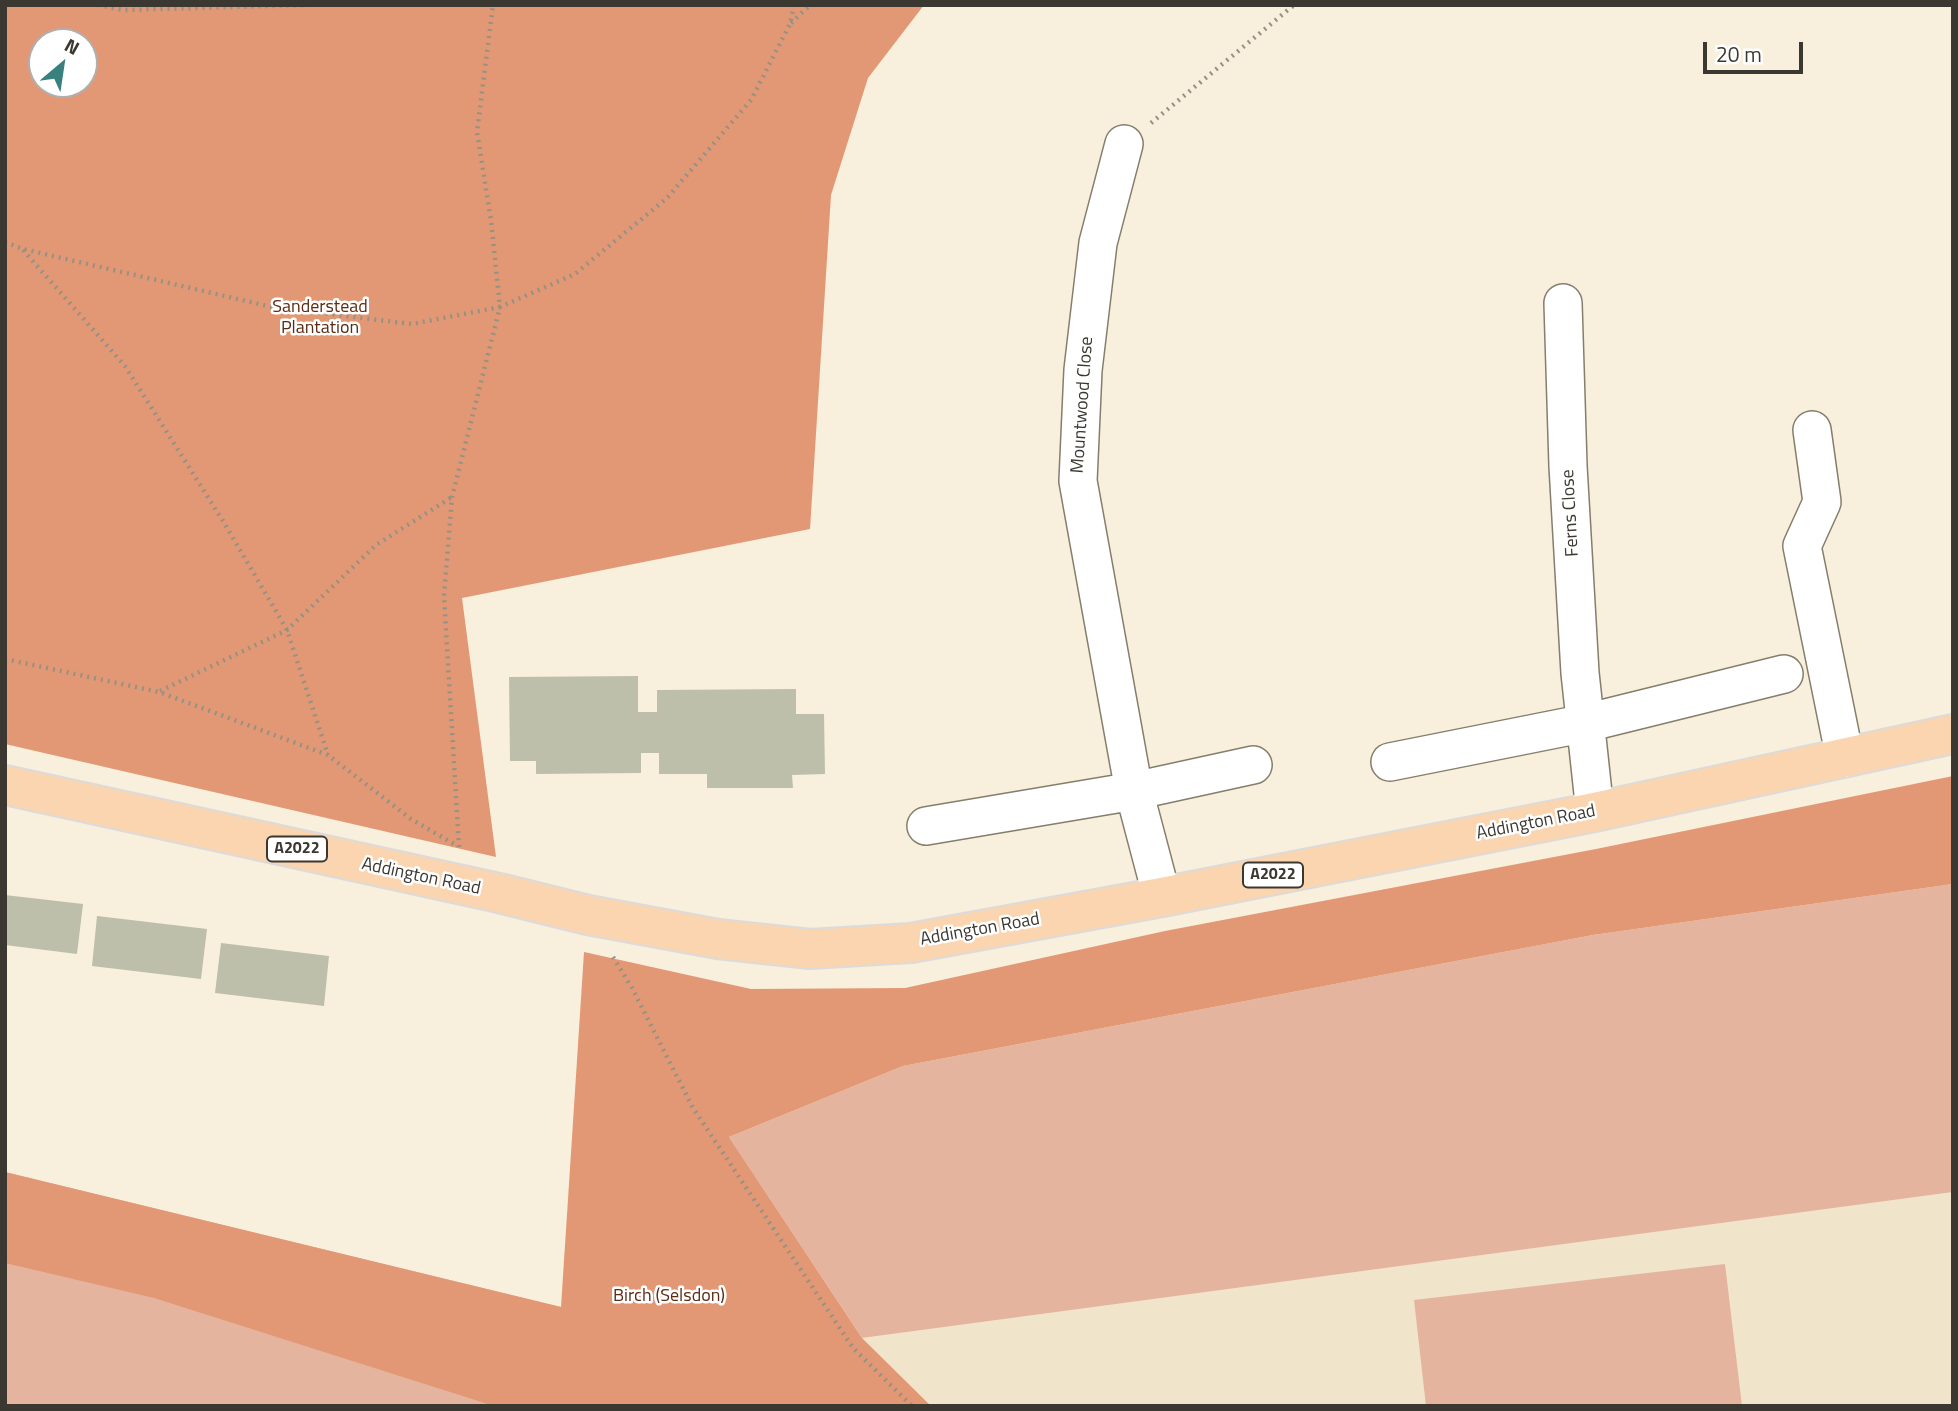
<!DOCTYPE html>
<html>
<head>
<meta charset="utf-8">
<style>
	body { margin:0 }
	#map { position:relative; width:1958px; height:1411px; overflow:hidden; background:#f8efdc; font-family:"Titillium Web",sans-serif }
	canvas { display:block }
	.frame { position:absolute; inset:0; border:7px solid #3b3831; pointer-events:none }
	.north { position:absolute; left:28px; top:28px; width:70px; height:70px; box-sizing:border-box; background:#fff; border:2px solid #b1afad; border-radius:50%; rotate:29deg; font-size:19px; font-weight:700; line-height:28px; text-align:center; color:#3b3831 }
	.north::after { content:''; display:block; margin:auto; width:24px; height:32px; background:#39817e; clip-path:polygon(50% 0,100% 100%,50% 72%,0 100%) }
	.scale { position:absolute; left:1703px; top:42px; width:100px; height:32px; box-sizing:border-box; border:4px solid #3b3831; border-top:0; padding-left:9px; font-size:21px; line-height:24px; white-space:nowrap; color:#3b3831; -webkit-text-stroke:5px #fff; paint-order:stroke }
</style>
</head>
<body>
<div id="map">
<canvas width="1958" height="1411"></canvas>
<div class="frame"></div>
<div class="north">N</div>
<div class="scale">20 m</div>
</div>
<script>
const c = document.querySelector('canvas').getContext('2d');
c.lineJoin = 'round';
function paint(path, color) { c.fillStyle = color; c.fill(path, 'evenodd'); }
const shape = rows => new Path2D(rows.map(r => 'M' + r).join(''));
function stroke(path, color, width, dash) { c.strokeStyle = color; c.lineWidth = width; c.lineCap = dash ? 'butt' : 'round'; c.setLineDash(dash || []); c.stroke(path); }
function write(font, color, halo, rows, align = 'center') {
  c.font = font + ' "Titillium Web",sans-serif'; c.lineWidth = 5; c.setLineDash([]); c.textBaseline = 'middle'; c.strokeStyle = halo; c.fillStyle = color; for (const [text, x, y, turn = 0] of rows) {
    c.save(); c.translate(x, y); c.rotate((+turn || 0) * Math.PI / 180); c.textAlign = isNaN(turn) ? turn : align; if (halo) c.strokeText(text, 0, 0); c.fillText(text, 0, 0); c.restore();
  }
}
paint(shape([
	[1953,1192,1953,1406,931,1406,862,1338]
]), '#f0e4ca');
paint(shape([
	[1953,884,1953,1192,862,1338,729,1137,903,1066,1593,935],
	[5,1172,561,1307,892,1406,5,1406],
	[1725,1264,1742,1406,1426,1406,1414,1300]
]), '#e5b49e');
paint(shape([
	[5,5,924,5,868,78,831,195,810,529,462,598,496,857,5,744],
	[42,42,84,42,84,84,42,84],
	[1953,776,1953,884,1593,935,903,1066,729,1137,862,1338,931,1406,494,1406,154,1298,5,1263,5,1172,561,1307,584,952,751,989,905,988,1165,931,1596,849]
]), '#e39875');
paint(shape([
	[638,676,638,712,657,712,657,690,796,689,796,714,824,714,825,774,792,775,793,788,707,788,707,774,659,774,659,753,641,753,641,773,536,774,536,761,510,761,509,677],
	[5,895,83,904,77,954,5,945],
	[97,916,207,929,201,979,92,966],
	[221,943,329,956,324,1006,215,993]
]), '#bebfab');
const minor = shape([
	[1124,144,1098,243,1083,370,1078,481,1134,791,1162,897],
	[1563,303,1568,466,1580,673,1595,812],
	[1812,430,1822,502,1802,546,1845,758],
	[1390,762,1586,723,1784,674],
	[926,826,1134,791,1253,765]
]);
const major = shape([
	[5,785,499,893,588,915,718,939,810,949,911,943,1162,897,1595,812,1953,734]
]);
stroke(minor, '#857e6d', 40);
stroke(major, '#dcdbda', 42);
stroke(shape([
	[98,5,123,10,308,5],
	[791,23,810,5],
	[1151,123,1294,5],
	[5,242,23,249,272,307,412,324,500,307,491,220,477,132,493,5],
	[23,250,125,366,223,521,287,630,328,755],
	[5,659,159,692,328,755,411,819,454,844],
	[160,691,287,630,376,545,452,497],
	[459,847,444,596,452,497,500,307,575,274,667,198,751,100,790,24,794,5],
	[613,957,632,988,693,1108,853,1348,912,1406]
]), '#979184', 4.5, [2, 5]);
stroke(minor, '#fff', 37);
stroke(major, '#fad5af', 38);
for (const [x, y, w] of [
	[297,849,60],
	[1273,875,60]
]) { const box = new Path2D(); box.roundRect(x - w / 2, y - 12.5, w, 25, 5); c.fillStyle = '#fff'; c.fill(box); stroke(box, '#3b3831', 2); }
write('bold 16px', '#3b3831', null, [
	["A2022",297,849],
	["A2022",1273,875]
]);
write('18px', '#5b2b12', '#fff', [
	["Sanderstead",320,308],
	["Plantation",320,329],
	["Birch (Selsdon)",669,1297]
]);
write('18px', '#3b3831', '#fff', [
	["Mountwood Close",1083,405,-86],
	["Ferns Close",1571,513,-93],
	["Addington Road",1536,823,-11],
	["Addington Road",421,877,12],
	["Addington Road",980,930,-10]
]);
</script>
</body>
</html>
